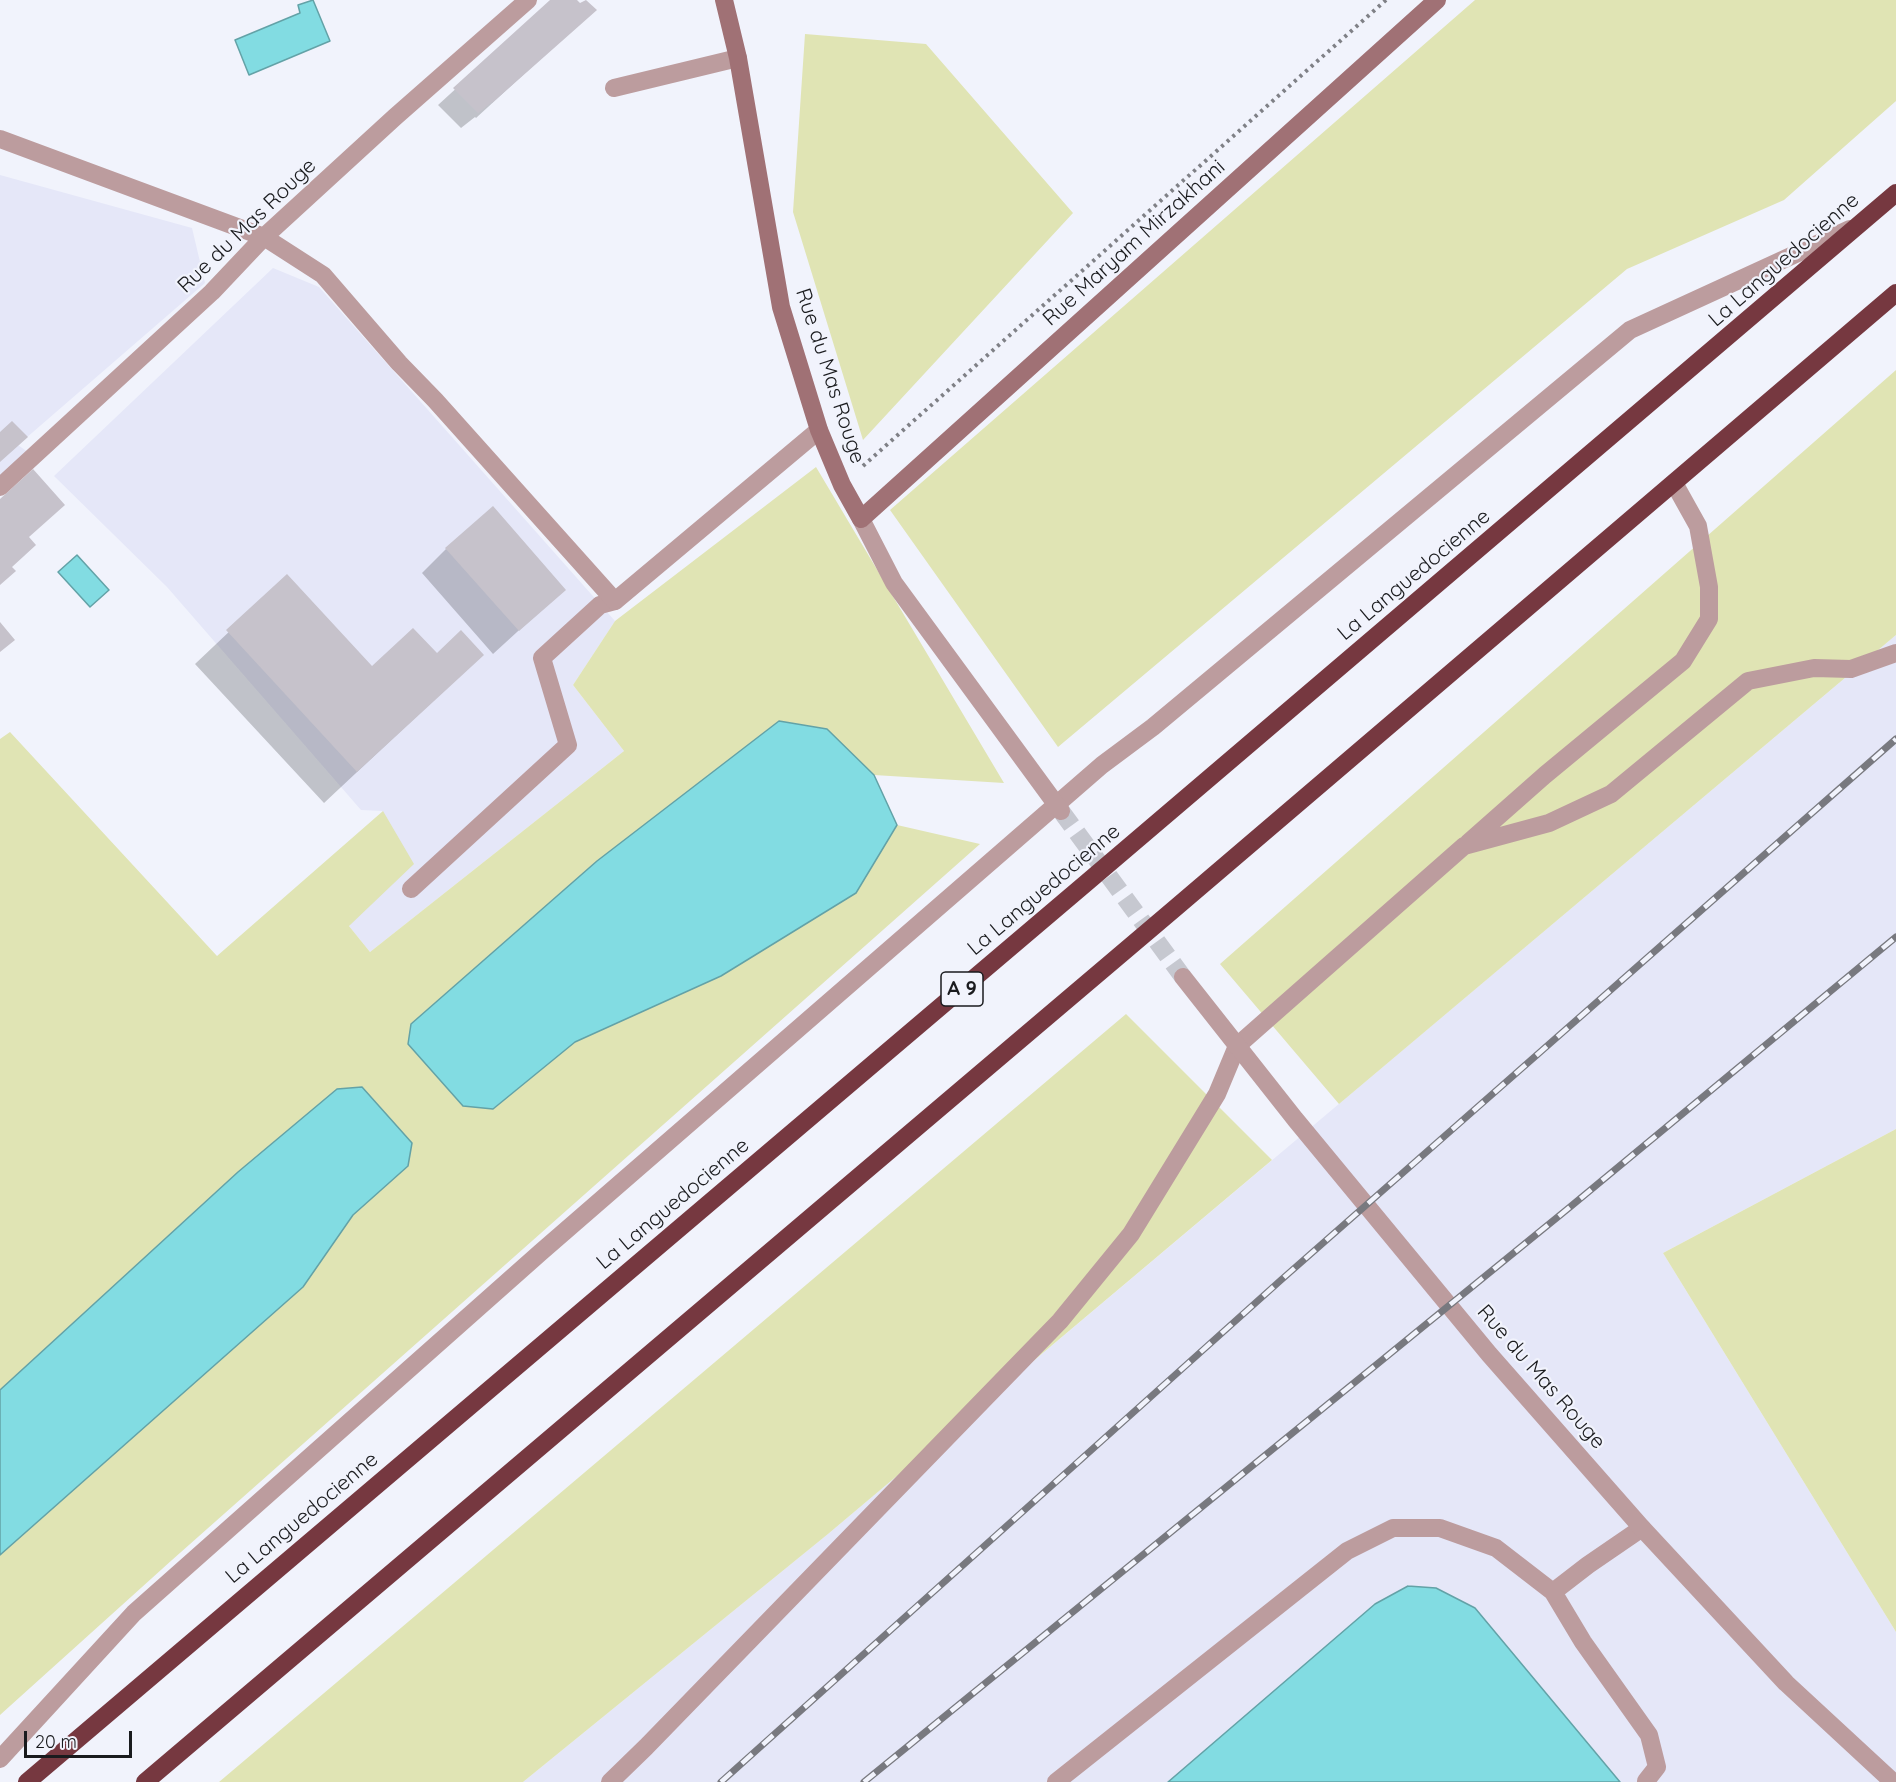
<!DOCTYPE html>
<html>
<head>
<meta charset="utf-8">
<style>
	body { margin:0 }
	#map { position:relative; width:1896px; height:1782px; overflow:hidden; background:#f1f3fc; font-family:Quicksand,sans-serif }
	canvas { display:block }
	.scale { position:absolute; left:24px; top:1731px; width:108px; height:27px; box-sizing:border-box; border:3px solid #1a1b1e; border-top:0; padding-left:8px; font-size:18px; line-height:21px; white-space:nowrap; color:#1a1b1e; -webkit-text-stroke:4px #f1f3fc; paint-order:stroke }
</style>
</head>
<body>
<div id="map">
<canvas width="1896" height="1782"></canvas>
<div class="scale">20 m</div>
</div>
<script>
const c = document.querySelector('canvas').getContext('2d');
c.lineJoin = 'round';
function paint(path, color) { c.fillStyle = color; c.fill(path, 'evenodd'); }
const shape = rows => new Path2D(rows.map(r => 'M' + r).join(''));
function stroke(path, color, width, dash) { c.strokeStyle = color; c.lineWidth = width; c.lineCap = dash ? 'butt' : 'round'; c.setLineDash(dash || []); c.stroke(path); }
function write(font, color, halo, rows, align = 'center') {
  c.font = font + ' Quicksand,sans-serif'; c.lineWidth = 4.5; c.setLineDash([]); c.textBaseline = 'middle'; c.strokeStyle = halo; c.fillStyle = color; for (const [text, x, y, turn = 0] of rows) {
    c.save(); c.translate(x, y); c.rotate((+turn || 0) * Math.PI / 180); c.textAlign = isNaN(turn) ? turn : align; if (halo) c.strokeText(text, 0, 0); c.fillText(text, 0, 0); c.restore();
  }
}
paint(shape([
	[0,175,192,228,205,283,18,445,39,460,0,495],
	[273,268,319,287,615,621,573,685,624,751,370,952,349,926,383,811,361,810,167,587,54,476],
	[1896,635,1896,1129,1663,1253,1896,1632,1896,1782,523,1782,828,1534]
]), '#e5e7f8');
paint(shape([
	[1475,0,1896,0,1896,101,1784,200,1627,269,1058,747,890,510],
	[805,34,926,44,1073,213,863,440,793,212],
	[1896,370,1896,635,1339,1104,1220,964],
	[816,467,1004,783,874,775,827,729,779,721,597,861,411,1024,408,1044,493,1109,575,1042,721,976,856,893,897,825,980,844,172,1560,0,1715,0,1555,303,1287,353,1215,408,1166,238,1172,0,1390,0,739,10,732,217,956,383,811,414,864,349,926,370,952,624,751,573,685,615,621],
	[1126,1014,1272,1160,828,1534,523,1782,219,1782],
	[1896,1129,1896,1632,1663,1253]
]), '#e0e4b4');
const water = shape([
	[313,0,330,41,249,75,235,40,300,13,298,5,313,0],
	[77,555,109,590,90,607,58,572,77,555],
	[779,721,827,729,874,775,897,825,856,893,721,976,575,1042,493,1109,463,1106,408,1044,411,1024,597,861,779,721],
	[362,1087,412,1143,408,1166,353,1215,303,1287,0,1555,0,1390,238,1172,337,1089,362,1087],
	[1408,1586,1436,1588,1475,1608,1620,1782,1168,1782,1375,1604,1408,1586]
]);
paint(water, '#82dce2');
stroke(water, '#63a2a7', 1.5);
paint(shape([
	[553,0,575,0,580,6,594,10,476,118,475,117,461,128,438,105],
	[446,549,564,589,493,654,422,573],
	[287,577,372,668,437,656,482,655,324,803,195,664]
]), '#0003');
paint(shape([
	[550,0,577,0,580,3,586,0,597,10,492,103,492,102,478,113,453,88],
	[12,421,28,437,0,462,0,432],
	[33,469,65,505,29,537,36,545,12,567,16,571,0,585,0,499],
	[493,506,566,590,519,631,445,548],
	[287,574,372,666,413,628,437,653,461,630,484,655,357,772,226,630],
	[0,622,15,640,0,652]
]), '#c6c2cb');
stroke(shape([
	[1061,811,1183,977]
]), '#c6c8d0', 18, [18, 9]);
stroke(shape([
	[863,466,1386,0]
]), '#7f8086', 4, [3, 4.5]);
stroke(shape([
	[614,88,738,58],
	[1468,843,1545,775,1683,661,1709,619,1709,587,1698,526,1674,483],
	[411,889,568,745,542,658,600,605,615,601],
	[1553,1592,1583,1642,1649,1735,1657,1767,1646,1781],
	[0,1759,134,1613,541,1252,1102,765,1153,727,1630,330,1850,229],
	[610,1782,646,1747,1060,1321,1131,1234,1217,1094,1237,1046,1313,979,1464,846,1549,823,1611,794,1748,681,1814,668,1851,669,1896,653],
	[1056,1782,1347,1551,1393,1528,1440,1528,1496,1548,1553,1592,1588,1565,1642,1528]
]), '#bc9c9e', 18);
stroke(shape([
	[0,139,264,237,323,275,399,363,435,400,615,601,819,430],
	[0,487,212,292,264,237,395,117,528,0],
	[861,519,894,583,1061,811],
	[1183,977,1295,1119,1489,1354,1642,1528,1786,1683,1893,1782]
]), '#bc9c9e', 18);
stroke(shape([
	[724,0,738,58,781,307,819,430,842,485,861,519,1437,0]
]), '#a07175', 18);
stroke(shape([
	[27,1782,1085,884,1896,193],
	[145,1782,1173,910,1896,293]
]), '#763840', 18);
const rail = shape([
	[721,1782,1281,1280,1896,739],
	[864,1782,1570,1207,1896,937]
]);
stroke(rail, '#78797f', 7);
stroke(rail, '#f1f3fc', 4.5, [14]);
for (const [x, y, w] of [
	[962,989,42]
]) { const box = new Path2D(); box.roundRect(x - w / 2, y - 17, w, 34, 4.5); c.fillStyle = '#f1f3fc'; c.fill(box); stroke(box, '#1a1b1e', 1.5); }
write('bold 20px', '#1a1b1e', null, [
	["A 9",962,989]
]);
write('21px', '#1a1b1e', '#f1f3fc', [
	["Rue du Mas Rouge",247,226,-44],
	["Rue Maryam Mirzakhani",1134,243,-42],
	["La Languedocienne",1784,260,-41],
	["Rue du Mas Rouge",830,376,72],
	["La Languedocienne",1414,575,-40],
	["La Languedocienne",1044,890,-40],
	["La Languedocienne",673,1204,-40],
	["Rue du Mas Rouge",1541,1377,49],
	["La Languedocienne",302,1518,-40]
]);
</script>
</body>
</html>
